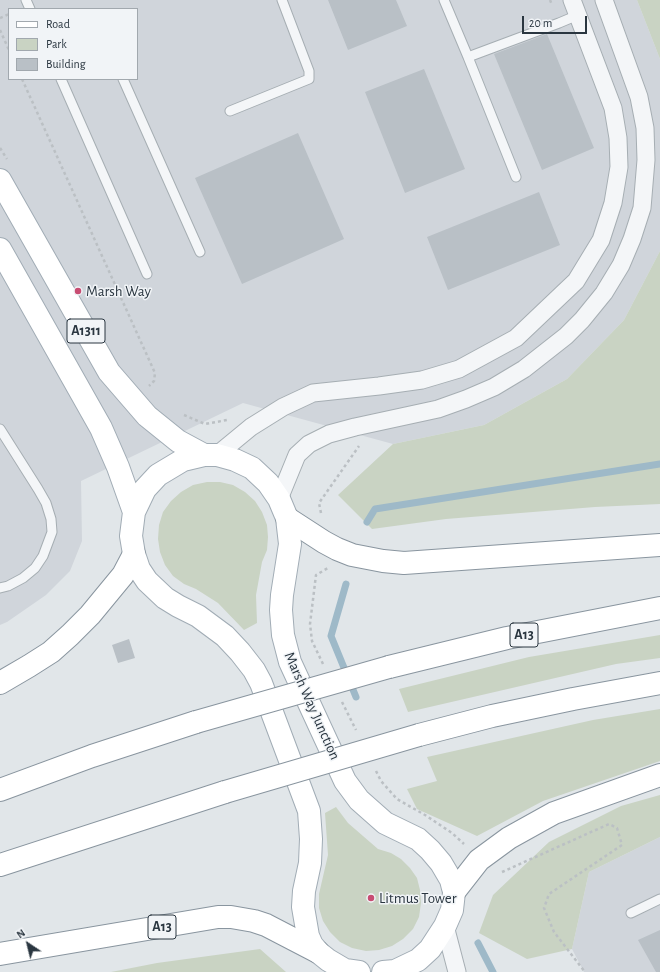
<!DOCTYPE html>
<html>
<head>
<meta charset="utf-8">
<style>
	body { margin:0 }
	#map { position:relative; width:660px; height:972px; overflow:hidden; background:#e1e6e9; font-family:"Alegreya Sans",sans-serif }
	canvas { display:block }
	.legend { position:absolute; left:8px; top:8px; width:130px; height:72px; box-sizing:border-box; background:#f1f4f7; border:1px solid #a1a8ae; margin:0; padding:5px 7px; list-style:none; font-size:12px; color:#2a3640 }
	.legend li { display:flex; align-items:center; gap:8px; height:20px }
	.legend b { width:20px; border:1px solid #a1a8ae }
	.north { position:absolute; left:8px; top:924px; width:40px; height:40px; -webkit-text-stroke:3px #f1f4f7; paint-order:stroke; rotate:325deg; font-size:11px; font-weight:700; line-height:16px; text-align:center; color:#2a3640 }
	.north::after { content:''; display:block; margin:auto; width:14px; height:18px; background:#2a3640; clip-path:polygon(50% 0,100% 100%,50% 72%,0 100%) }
	.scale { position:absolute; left:522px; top:16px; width:65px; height:18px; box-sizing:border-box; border:2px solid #2a3640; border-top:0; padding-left:5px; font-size:12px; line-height:14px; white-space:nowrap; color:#2a3640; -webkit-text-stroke:3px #f1f4f7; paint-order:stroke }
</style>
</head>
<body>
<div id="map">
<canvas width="660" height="972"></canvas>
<ul class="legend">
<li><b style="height:5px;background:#fff"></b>Road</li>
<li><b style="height:11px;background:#c9d3c3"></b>Park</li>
<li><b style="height:11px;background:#b9c0c6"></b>Building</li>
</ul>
<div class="north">N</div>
<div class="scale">20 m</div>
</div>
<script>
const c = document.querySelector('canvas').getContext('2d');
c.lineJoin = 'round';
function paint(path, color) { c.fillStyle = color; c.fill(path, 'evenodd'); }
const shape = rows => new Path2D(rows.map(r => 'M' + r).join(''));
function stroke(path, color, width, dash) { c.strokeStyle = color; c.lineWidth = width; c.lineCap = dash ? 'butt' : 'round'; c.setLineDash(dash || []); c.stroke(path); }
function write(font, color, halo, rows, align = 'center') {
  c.font = font + ' "Alegreya Sans",sans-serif'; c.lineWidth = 3; c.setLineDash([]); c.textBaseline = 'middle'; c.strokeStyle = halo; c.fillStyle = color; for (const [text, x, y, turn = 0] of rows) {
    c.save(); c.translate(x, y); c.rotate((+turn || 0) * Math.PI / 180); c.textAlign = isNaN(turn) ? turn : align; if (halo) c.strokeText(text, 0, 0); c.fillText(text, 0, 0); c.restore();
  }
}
paint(shape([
	[0,0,637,0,660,59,660,251,624,320,567,379,484,425,393,444,243,403,81,481,82,541,70,571,46,595,7,622,0,625],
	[9,9,137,9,137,79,9,79],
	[660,837,660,972,584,972,572,949,589,872]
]), '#d0d5db');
paint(shape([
	[637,0,660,0,660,59],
	[660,251,660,504,595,507,446,519,372,529,338,495,393,444,484,425,567,379,624,320],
	[207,482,220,482,233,485,245,492,255,501,262,512,267,525,268,537,267,550,262,562,256,595,257,623,244,630,218,603,196,589,184,584,173,576,165,565,160,552,158,539,159,525,163,512,171,501,181,492,193,485],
	[660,635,660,658,616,664,408,712,399,689,529,657],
	[660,709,660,761,543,801,477,836,417,809,407,789,437,781,427,757,593,720],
	[660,795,660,837,589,872,572,949,527,959,479,933,493,895,549,842,621,806],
	[336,807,348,823,378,849,391,853,401,859,410,868,417,878,420,890,421,903,419,917,413,929,403,939,392,946,379,950,366,951,352,948,340,942,330,932,323,921,319,908,319,894,328,855,325,813],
	[260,949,286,972,111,972,157,963]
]), '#c9d3c3');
stroke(shape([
	[367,522,375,509,660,464],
	[346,584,331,636,356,697],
	[478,943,493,972]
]), '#9eb9c8', 7);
paint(shape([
	[328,0,396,0,407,26,348,50],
	[547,34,594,148,542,170,494,54],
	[424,69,465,169,405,193,365,92],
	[298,133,344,239,242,284,195,178],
	[539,192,560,245,448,290,427,237],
	[129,639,135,658,118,663,112,645],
	[660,930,660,972,656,972,638,940]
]), '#b9c0c6');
const lane = shape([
	[26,0,30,9],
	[444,0,468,57,559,23,578,15],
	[468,57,516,177],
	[61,79,147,274],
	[123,79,200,252],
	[230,111,309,79,309,71,282,0],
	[0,429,38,489,46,503,51,519,52,532,43,556,35,568,23,578,8,586,0,588],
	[631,913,660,899]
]);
const street = shape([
	[217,455,251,427,283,407,313,393,379,386,422,380,459,369,516,338,576,281,601,240,613,203,619,167,618,138,613,108,572,0],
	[279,499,297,455,309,444,329,434,355,427,438,409,466,399,494,387,524,369,566,336,582,320,604,293,621,265,632,239,642,208,646,160,645,128,639,97,604,0],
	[445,926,457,972]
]);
const primary = shape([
	[0,180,109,372,147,416,178,441,204,455],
	[0,249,101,428,118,467,134,512],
	[359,972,345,970,328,960,318,952,312,945,308,936,303,907,304,891,310,863,311,839,309,811,261,683,254,670,240,652,225,636,198,616,178,606,165,598,147,581,139,569,134,554,131,536,134,512,145,489,158,475,183,460,204,455,217,455,235,460,252,468,268,483,279,499,287,518,290,544,282,595,281,610,283,635,290,662,345,781,359,800,385,823,418,839,430,850,441,863,451,880,454,892,452,910,445,926,430,949,418,960,395,971,383,972]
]);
const highway = shape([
	[287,518,324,542,337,549,352,555,383,561,404,563,660,545],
	[389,667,507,638,660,608],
	[0,683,29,666,51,652,70,635,90,615,123,575,134,554],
	[419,735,492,716,573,699,660,683],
	[0,790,92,756,196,722],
	[0,865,225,792],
	[454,892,479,860,509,838,554,813,660,775],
	[0,954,218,917,231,917,254,921,266,925,318,952]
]);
stroke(lane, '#a6aeb3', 11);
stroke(street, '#a6aeb3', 19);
stroke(primary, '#a1acb5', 24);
stroke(highway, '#89959f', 24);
stroke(shape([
	[550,0,552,5],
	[0,18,9,14],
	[0,30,9,50],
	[22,79,155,373,154,381,149,386],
	[0,148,7,159],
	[184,415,205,424,227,420],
	[321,513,319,503,359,446],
	[323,664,312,641,310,624,316,575,328,568],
	[342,702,356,730],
	[376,771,381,781,397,799,425,815,452,833,464,844],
	[502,872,609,824,617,828,622,845,549,894,544,908,554,932,585,972]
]), '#bbc0c4', 2.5, [3, 3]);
stroke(lane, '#f4f6f8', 9);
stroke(street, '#f4f6f8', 17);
stroke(primary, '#fff', 22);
stroke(highway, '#fff', 22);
const highwayBridge = shape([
	[196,722,389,667],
	[225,792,419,735]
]);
stroke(highwayBridge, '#89959f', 24, []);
stroke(highwayBridge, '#fff', 22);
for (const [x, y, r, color] of [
	[78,291,4,"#c84c72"],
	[371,898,4,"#c84c72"]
]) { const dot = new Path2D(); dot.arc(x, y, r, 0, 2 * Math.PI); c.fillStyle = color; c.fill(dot); stroke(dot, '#f1f4f7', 1.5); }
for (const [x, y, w] of [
	[86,331,38],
	[524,635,28],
	[162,927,28]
]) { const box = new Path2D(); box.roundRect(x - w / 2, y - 12, w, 24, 3); c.fillStyle = '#f1f4f7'; c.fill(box); stroke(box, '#2a3640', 1); }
write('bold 14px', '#2a3640', null, [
	["A1311",86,331],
	["A13",524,635],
	["A13",162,927]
]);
write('15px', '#2a3640', '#f1f4f7', [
	["Marsh Way",86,291],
	["Litmus Tower",379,898]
], 'left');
write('15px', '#2a3640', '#f1f4f7', [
	["Marsh Way Junction",312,706,66]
]);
</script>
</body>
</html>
